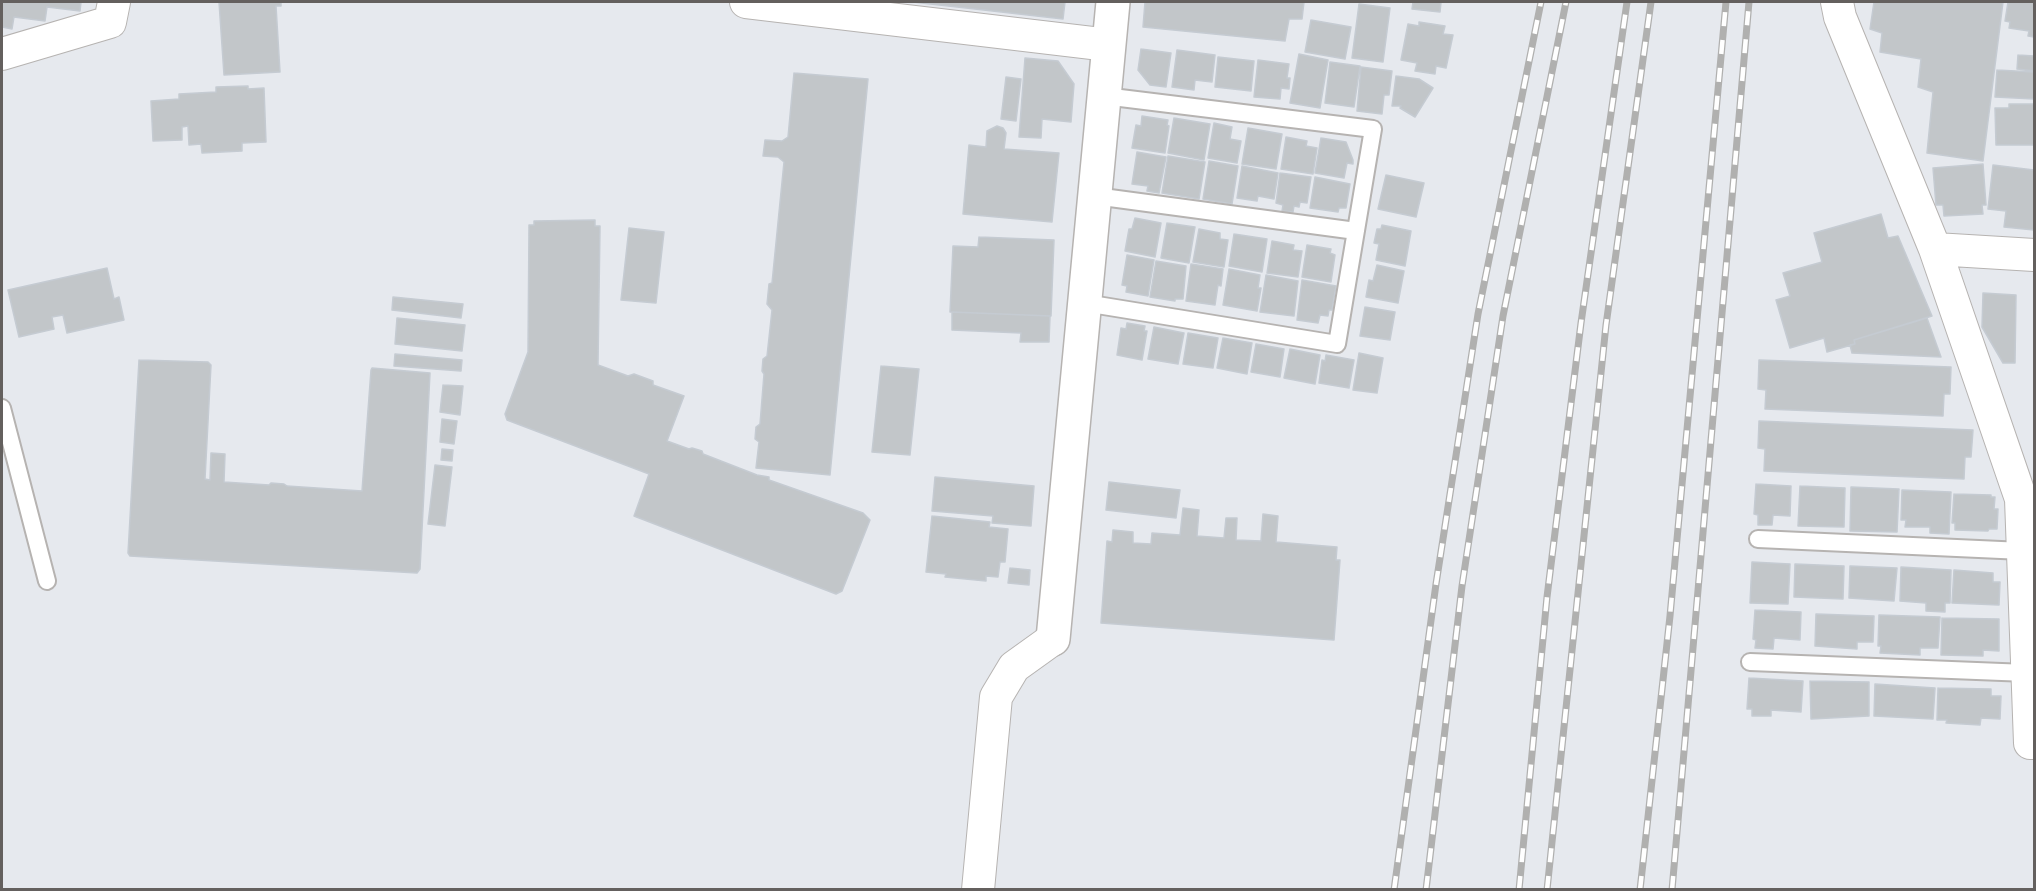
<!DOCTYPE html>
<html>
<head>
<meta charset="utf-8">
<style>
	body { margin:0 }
	#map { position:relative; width:2036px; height:891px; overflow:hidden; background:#e6e9ee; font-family:"Roboto Condensed",sans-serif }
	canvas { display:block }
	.frame { position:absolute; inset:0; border:3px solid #64605e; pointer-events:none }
</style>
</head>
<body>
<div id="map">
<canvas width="2036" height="891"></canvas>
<div class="frame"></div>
</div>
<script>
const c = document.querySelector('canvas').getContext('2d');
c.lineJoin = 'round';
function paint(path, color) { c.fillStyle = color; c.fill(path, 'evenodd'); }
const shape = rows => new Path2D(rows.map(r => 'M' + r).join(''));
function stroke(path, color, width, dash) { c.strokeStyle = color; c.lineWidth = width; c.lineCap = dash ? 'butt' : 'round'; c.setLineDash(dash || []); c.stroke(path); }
const building = shape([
	[2,2,81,2,80,11,47,7,45,21,14,17,12,29,2,27,2,2],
	[219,2,281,2,281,6,276,6,280,72,224,75,219,2],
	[913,2,1065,2,1063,19,913,2],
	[1145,2,1304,2,1302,19,1289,19,1285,41,1143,27,1145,2],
	[1413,2,1441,2,1440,12,1412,9,1413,2],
	[1874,2,2003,2,1983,161,1927,153,1933,92,1918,87,1921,59,1880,52,1882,33,1870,29,1874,2],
	[2008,2,2034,2,2034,37,2028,36,2029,31,2009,28,2010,22,2005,21,2008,2],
	[1359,4,1390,8,1383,62,1352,58,1359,4],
	[1311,20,1351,27,1345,59,1305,52,1311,20],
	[1419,22,1445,26,1443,34,1453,35,1446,68,1436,66,1435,74,1415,71,1417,63,1401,60,1408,24,1419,26,1419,22],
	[1141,49,1171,53,1166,87,1150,85,1138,70,1141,49],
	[1177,50,1215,55,1212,82,1195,80,1194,90,1172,87,1177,50],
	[1299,54,1328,60,1320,108,1290,103,1299,54],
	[2018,55,2034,56,2034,71,2017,69,2018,55],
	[1218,57,1254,61,1251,91,1215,87,1218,57],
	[1025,58,1058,61,1074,84,1071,122,1042,119,1041,138,1019,137,1025,58],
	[1258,60,1289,64,1287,78,1290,78,1289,89,1281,88,1280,99,1254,97,1258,60],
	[1330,62,1360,66,1354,107,1325,103,1330,62],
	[1361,67,1392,71,1389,95,1384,95,1382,114,1357,111,1361,67],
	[1997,70,2034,72,2034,99,1995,97,1997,70],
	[794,73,868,79,830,475,756,468,759,442,755,439,756,427,760,424,764,374,762,371,763,359,767,356,772,310,767,304,769,284,772,283,784,162,778,157,763,156,765,140,782,141,788,137,794,73],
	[1396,76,1419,79,1433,88,1415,117,1400,108,1401,106,1392,106,1396,76],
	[1006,77,1021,79,1016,121,1001,119,1006,77],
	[248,86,248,89,264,88,266,142,242,143,242,151,202,153,201,144,189,145,188,126,182,127,182,140,153,141,151,101,179,99,179,94,216,92,216,87,248,86],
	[2009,104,2034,104,2034,145,1996,145,1995,108,2009,108,2009,104],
	[1142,116,1168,120,1167,125,1169,126,1165,153,1132,148,1136,125,1141,126,1142,116],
	[1174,118,1210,124,1204,160,1168,153,1174,118],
	[1214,123,1232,127,1230,139,1241,141,1237,163,1208,158,1214,123],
	[997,126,1003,128,1006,133,1004,149,1059,153,1052,222,963,214,969,145,986,147,987,131,997,126],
	[1248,128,1282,134,1276,169,1242,164,1248,128],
	[1286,137,1307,141,1306,146,1317,148,1313,174,1281,169,1286,137],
	[1321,138,1346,142,1353,160,1353,164,1347,163,1344,178,1315,173,1321,138],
	[1137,152,1166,157,1159,193,1147,191,1148,186,1132,184,1137,152],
	[1168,156,1205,162,1199,199,1162,193,1168,156],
	[1209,161,1238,166,1232,204,1203,199,1209,161],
	[1983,164,1986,205,1982,205,1983,214,1944,216,1943,205,1936,205,1933,168,1983,164],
	[1993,165,2034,170,2034,230,2004,227,2006,211,1988,209,1993,165],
	[1242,166,1278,173,1274,199,1258,196,1257,201,1237,198,1242,166],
	[1280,173,1311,177,1307,203,1300,202,1299,207,1294,206,1293,212,1282,211,1283,205,1276,203,1280,173],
	[1386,175,1424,183,1416,217,1378,209,1386,175],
	[1315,177,1350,184,1346,208,1339,208,1338,212,1310,208,1315,177],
	[1881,214,1888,238,1898,236,1932,316,1854,340,1855,344,1827,352,1824,338,1790,348,1776,300,1790,296,1783,273,1822,262,1814,233,1881,214],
	[1135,218,1161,223,1155,257,1125,251,1129,229,1132,229,1135,218],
	[595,220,595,226,600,226,598,365,628,376,634,374,653,381,653,385,684,396,667,441,689,449,692,448,702,451,703,454,757,475,769,477,769,480,863,513,870,520,842,591,836,594,634,516,649,474,507,420,505,414,528,352,529,225,534,225,534,221,595,220],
	[1167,223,1195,227,1189,263,1161,258,1167,223],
	[1382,225,1411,231,1405,266,1376,260,1379,244,1374,243,1377,229,1381,229,1382,225],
	[629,228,664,232,656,303,621,300,629,228],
	[1199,229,1220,233,1220,239,1228,240,1224,267,1193,262,1199,229],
	[1234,234,1267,239,1262,272,1229,266,1234,234],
	[979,237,1054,240,1051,316,950,312,953,246,978,247,979,237],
	[1272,241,1294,245,1293,250,1302,251,1298,277,1267,273,1272,241],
	[1307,245,1331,249,1330,253,1335,255,1331,282,1302,277,1307,245],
	[1127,255,1154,260,1148,296,1126,292,1127,286,1122,285,1127,255],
	[1156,261,1186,266,1183,299,1175,299,1175,301,1150,297,1156,261],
	[1191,264,1223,269,1221,286,1218,285,1215,305,1186,301,1191,264],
	[1377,265,1404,271,1398,303,1366,297,1369,280,1373,281,1377,265],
	[107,268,114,299,119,297,124,320,67,333,63,315,52,317,54,329,19,337,8,290,107,268],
	[1229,269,1260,275,1258,288,1261,288,1257,311,1223,305,1229,269],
	[1266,275,1298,281,1294,316,1260,312,1266,275],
	[1302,280,1336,286,1332,310,1329,310,1328,316,1320,315,1318,323,1297,320,1302,280],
	[1983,293,2016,295,2015,363,2003,363,1982,327,1983,293],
	[393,297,463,304,461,318,392,310,393,297],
	[1365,307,1395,312,1390,340,1360,336,1365,307],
	[952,312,1050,316,1049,342,1020,342,1021,333,952,330,952,312],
	[397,318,465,325,462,351,395,344,397,318],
	[1927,318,1941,357,1852,353,1850,345,1855,344,1854,340,1927,318],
	[1127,323,1145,326,1144,331,1147,331,1142,360,1117,355,1121,328,1126,329,1127,323],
	[1154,327,1184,333,1178,364,1148,359,1154,327],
	[1188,333,1218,338,1213,368,1183,364,1188,333],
	[1223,338,1252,343,1247,374,1217,368,1223,338],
	[1256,344,1284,349,1280,377,1251,372,1256,344],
	[1290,349,1320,355,1315,384,1284,378,1290,349],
	[1359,353,1383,358,1377,393,1353,390,1359,353],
	[395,354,462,360,461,371,394,366,395,354],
	[1326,355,1354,360,1349,388,1319,383,1322,360,1325,361,1326,355],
	[139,360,208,362,211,365,205,479,210,480,211,453,225,454,224,482,269,485,271,483,284,484,287,486,362,491,371,370,372,368,430,373,420,569,417,573,130,556,128,553,139,360],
	[1759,360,1951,367,1950,394,1944,394,1943,416,1765,409,1766,390,1758,389,1759,360],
	[881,366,919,369,910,455,872,452,881,366],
	[443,385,463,386,460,415,440,412,443,385],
	[442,419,457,421,454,444,440,442,442,419],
	[1759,421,1973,430,1971,457,1965,457,1964,479,1764,471,1765,449,1758,448,1759,421],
	[442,449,453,450,452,461,441,460,442,449],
	[435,465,452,467,445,526,428,524,435,465],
	[935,477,1034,486,1031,526,992,523,993,516,932,511,935,477],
	[1109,482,1180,490,1176,518,1106,510,1109,482],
	[1756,484,1791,486,1790,516,1773,515,1772,525,1758,525,1758,515,1754,514,1756,484],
	[1800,486,1845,488,1844,527,1798,526,1800,486],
	[1851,487,1899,489,1897,532,1850,531,1851,487],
	[1902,490,1951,492,1949,534,1930,533,1930,527,1905,527,1906,520,1901,520,1902,490],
	[1954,494,1991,495,1991,497,1995,497,1994,509,1998,509,1997,529,1989,529,1988,531,1955,530,1955,523,1952,523,1954,494],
	[1183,508,1199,510,1197,536,1224,538,1226,518,1237,518,1236,540,1261,541,1263,514,1278,516,1276,542,1337,547,1336,560,1340,560,1334,640,1101,623,1107,541,1112,542,1113,530,1133,532,1133,543,1151,544,1152,533,1180,535,1183,508],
	[932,516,990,522,989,527,1008,529,1005,562,1000,562,998,577,986,576,986,581,945,577,946,574,926,572,932,516],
	[1752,562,1790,564,1788,604,1750,603,1752,562],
	[1795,564,1844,566,1843,599,1794,597,1795,564],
	[1850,566,1897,568,1894,601,1849,598,1850,566],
	[1901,567,1951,570,1950,603,1945,603,1945,612,1926,611,1926,603,1900,601,1901,567],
	[1010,568,1030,570,1029,585,1008,583,1010,568],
	[1954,570,1993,573,1993,582,2000,582,1999,605,1952,603,1954,570],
	[1755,610,1801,612,1800,640,1774,638,1773,649,1755,648,1756,640,1753,639,1755,610],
	[1816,614,1874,616,1873,642,1857,642,1857,649,1815,646,1816,614],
	[1879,615,1940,617,1938,648,1920,648,1920,655,1880,653,1881,646,1878,646,1879,615],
	[1942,618,1999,619,1999,651,1983,650,1983,656,1941,655,1942,618],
	[1749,678,1803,681,1801,712,1771,710,1771,716,1752,716,1752,709,1747,709,1749,678],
	[1810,681,1869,682,1869,716,1811,719,1810,681],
	[1875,684,1935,688,1933,719,1874,716,1875,684],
	[1938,688,1991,689,1991,696,2001,696,2000,719,1981,718,1980,725,1946,723,1947,720,1937,720,1938,688]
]);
paint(building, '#c2c6c9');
stroke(building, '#c5cbd2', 1.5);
const service = shape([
	[1095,196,1356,231],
	[1085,303,1337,344,1373,129,1104,96],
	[2,408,47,581],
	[1758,539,2023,551],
	[1750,662,2027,673]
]);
const minor = shape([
	[746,2,1109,45],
	[1837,2,1840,17,1935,249,2034,255],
	[2,54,110,22,114,2],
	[1935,249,2021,499,2030,743,2034,743],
	[978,890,996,697,1014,667,1053,639]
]);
const tertiary = shape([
	[1053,639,1113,2]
]);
stroke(service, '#b6b3b1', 20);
stroke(minor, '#b6b3b1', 34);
stroke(tertiary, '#b6b3b1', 36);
stroke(service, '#fff', 16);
stroke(minor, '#fff', 32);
stroke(tertiary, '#fff', 33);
const rail = shape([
	[1394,890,1436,584,1478,314,1541,2],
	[1426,890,1462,586,1503,316,1566,2],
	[1519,890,1547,597,1581,323,1627,2],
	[1547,890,1606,325,1651,2],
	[1640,890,1670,616,1726,2],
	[1672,890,1749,2]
]);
stroke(rail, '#b0b0af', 7);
stroke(rail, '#fff', 4.5, [14]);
</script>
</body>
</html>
